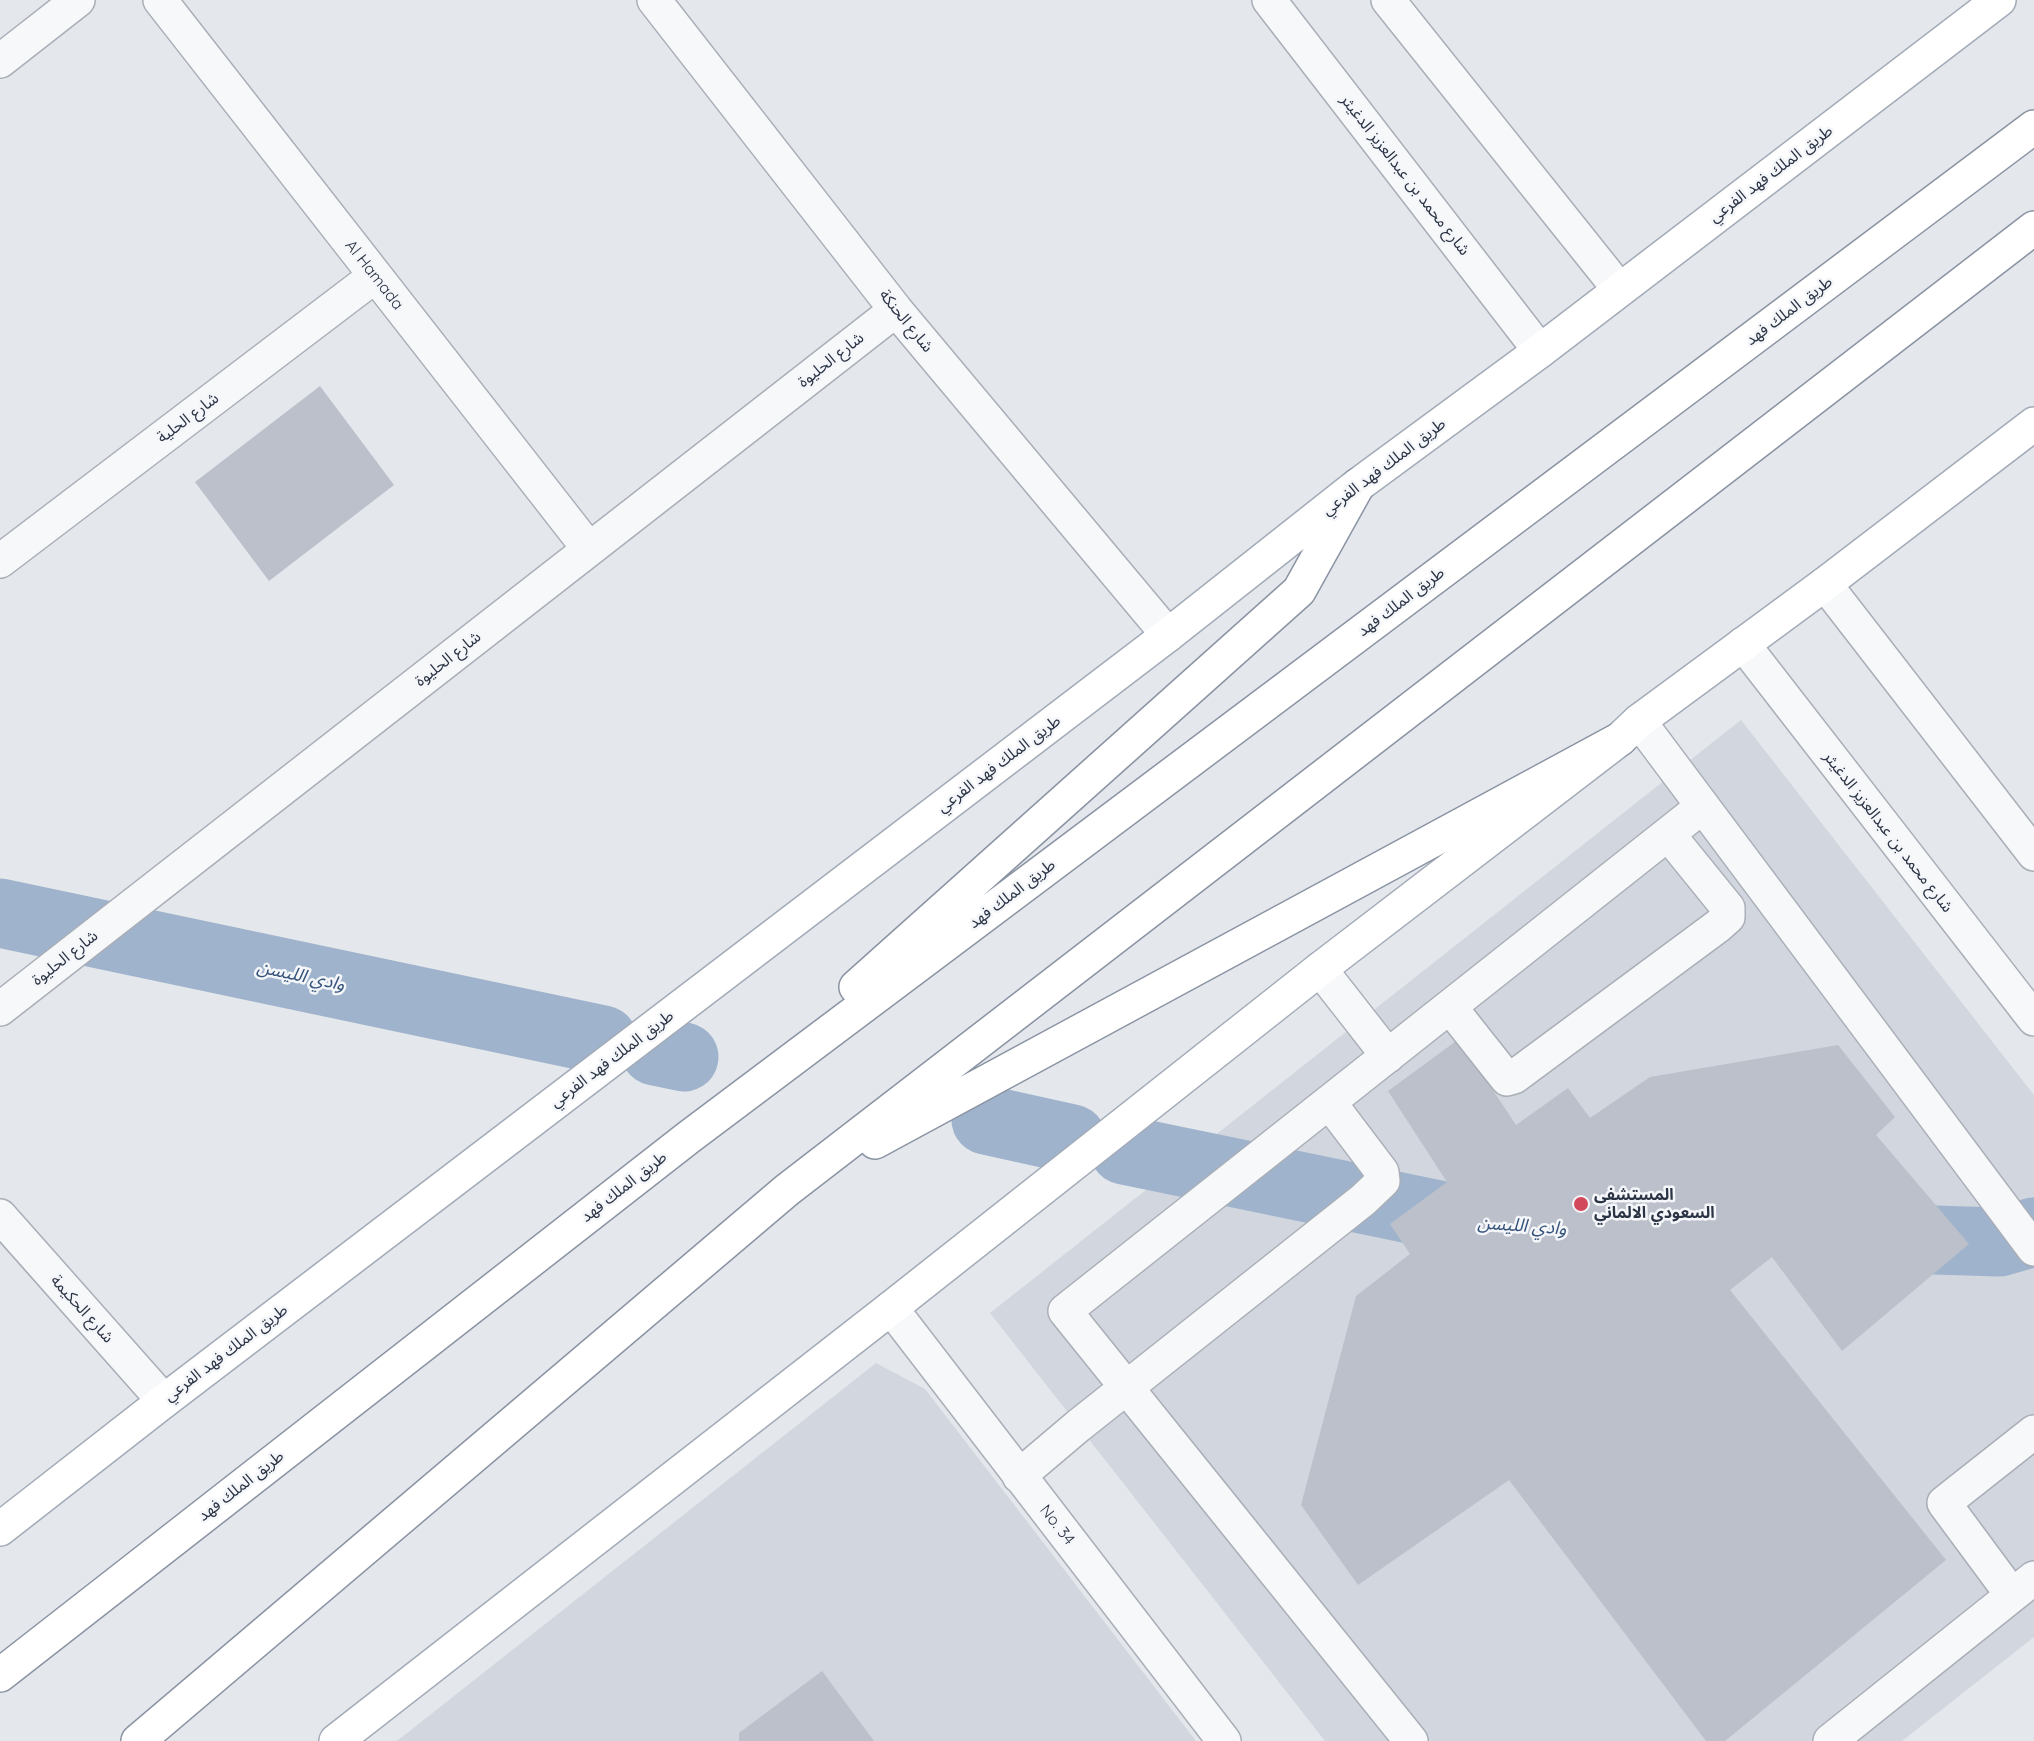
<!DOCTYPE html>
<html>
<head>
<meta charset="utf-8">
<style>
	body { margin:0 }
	canvas { display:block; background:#e4e7ec }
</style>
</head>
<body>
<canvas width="2034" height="1741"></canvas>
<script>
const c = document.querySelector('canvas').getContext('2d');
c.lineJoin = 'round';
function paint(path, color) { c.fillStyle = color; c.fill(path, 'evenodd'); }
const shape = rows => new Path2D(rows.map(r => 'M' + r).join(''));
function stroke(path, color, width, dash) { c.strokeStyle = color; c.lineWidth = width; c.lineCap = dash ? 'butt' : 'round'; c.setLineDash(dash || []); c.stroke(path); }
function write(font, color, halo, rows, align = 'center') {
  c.font = font + ' Quicksand,"Noto Sans Arabic",sans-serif'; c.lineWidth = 5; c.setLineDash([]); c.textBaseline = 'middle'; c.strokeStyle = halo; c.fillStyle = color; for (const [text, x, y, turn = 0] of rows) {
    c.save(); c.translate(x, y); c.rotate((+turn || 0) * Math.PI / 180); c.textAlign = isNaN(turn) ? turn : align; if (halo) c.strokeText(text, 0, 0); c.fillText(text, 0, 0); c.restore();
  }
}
paint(shape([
	[1741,720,2034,1095,2034,1637,1902,1741,1325,1741,990,1313],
	[876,1363,925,1389,1196,1741,397,1741]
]), '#d2d6de');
stroke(shape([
	[0,913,603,1040],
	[655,1051,684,1057],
	[986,1120,1072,1139],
	[1124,1150,1502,1228],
	[1870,1238,1999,1242,2034,1232]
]), '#9fb4cc', 69);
paint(shape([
	[320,386,394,485,269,581,195,482],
	[1459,1039,1516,1125,1568,1088,1590,1118,1650,1077,1838,1045,1895,1117,1876,1135,1969,1244,1842,1351,1772,1257,1730,1290,1946,1560,1725,1741,1706,1741,1509,1480,1358,1585,1301,1505,1356,1296,1410,1254,1390,1224,1447,1182,1388,1091],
	[822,1671,874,1741,739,1741,739,1733]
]), '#bbc0ca');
const minor = shape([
	[160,0,589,549],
	[654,0,896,310,1168,635],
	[1269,0,1540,351],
	[1388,0,1619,289],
	[0,61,78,0],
	[0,561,375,276],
	[1825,584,2034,854],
	[1743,644,2034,1019],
	[1639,721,2034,1249],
	[1320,969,1388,1056],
	[1450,1007,1507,1079,1514,1077,1718,926,1728,917,1728,908,1668,834],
	[0,1009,896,310],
	[0,1216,164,1401],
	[891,1308,1224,1741],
	[1019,1476,1078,1426,1363,1200,1383,1181,1382,1172,1329,1102],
	[2012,1595,1944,1503,2034,1432],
	[1411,1741,1065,1311,1702,807],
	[1830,1741,2034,1578]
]);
const major = shape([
	[0,1529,164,1401,1168,635,1358,485,1540,351,1999,0],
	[336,1741,891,1308,1320,969,1620,739,1639,721,1825,584,2034,424]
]);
const highway = shape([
	[856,987,1299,591,1358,485],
	[875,1142,1620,739],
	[0,1675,689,1137,2034,127],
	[138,1741,787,1190,2034,228]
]);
stroke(minor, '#a9aeb7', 36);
stroke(major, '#a3abb8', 36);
stroke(highway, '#8b94a3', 36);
stroke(minor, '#f7f8fa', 33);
stroke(major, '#fff', 33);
stroke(highway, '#fff', 33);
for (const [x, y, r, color] of [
	[1581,1204,8,"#d1495b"]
]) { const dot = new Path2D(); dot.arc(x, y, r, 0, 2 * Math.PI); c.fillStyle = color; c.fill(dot); stroke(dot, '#f4f6f9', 2); }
write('16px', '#2b3445', '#f4f6f9', [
	["طريق الملك فهد الفرعي",1771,174,-37],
	["شارع محمد بن عبدالعزيز الدغيثر",1405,175,52],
	["Al Hamada",374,275,52],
	["طريق الملك فهد",1789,311,-37],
	["شارع الحنكة",906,321,51],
	["شارع الحليوة",831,360,-38],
	["شارع الحلية",188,418,-37],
	["طريق الملك فهد الفرعي",1384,467,-37],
	["طريق الملك فهد",1401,602,-37],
	["شارع الحليوة",448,659,-38],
	["طريق الملك فهد الفرعي",999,764,-37],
	["شارع محمد بن عبدالعزيز الدغيثر",1888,832,52],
	["طريق الملك فهد",1012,894,-37],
	["شارع الحليوة",65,958,-38],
	["طريق الملك فهد الفرعي",612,1059,-37],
	["طريق الملك فهد",624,1187,-38],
	["شارع الحكيمة",82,1309,48],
	["طريق الملك فهد الفرعي",226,1353,-37],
	["طريق الملك فهد",241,1486,-38],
	["No. 34",1057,1525,52]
]);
write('bold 16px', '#2b3445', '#f4f6f9', [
	["المستشفى",1594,1195],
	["السعودي الالماني",1594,1213]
], 'left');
write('italic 18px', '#34527a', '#f4f6f9', [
	["وادي الليسن",301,976,12],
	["وادي الليسن",1522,1226,4]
]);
</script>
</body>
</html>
